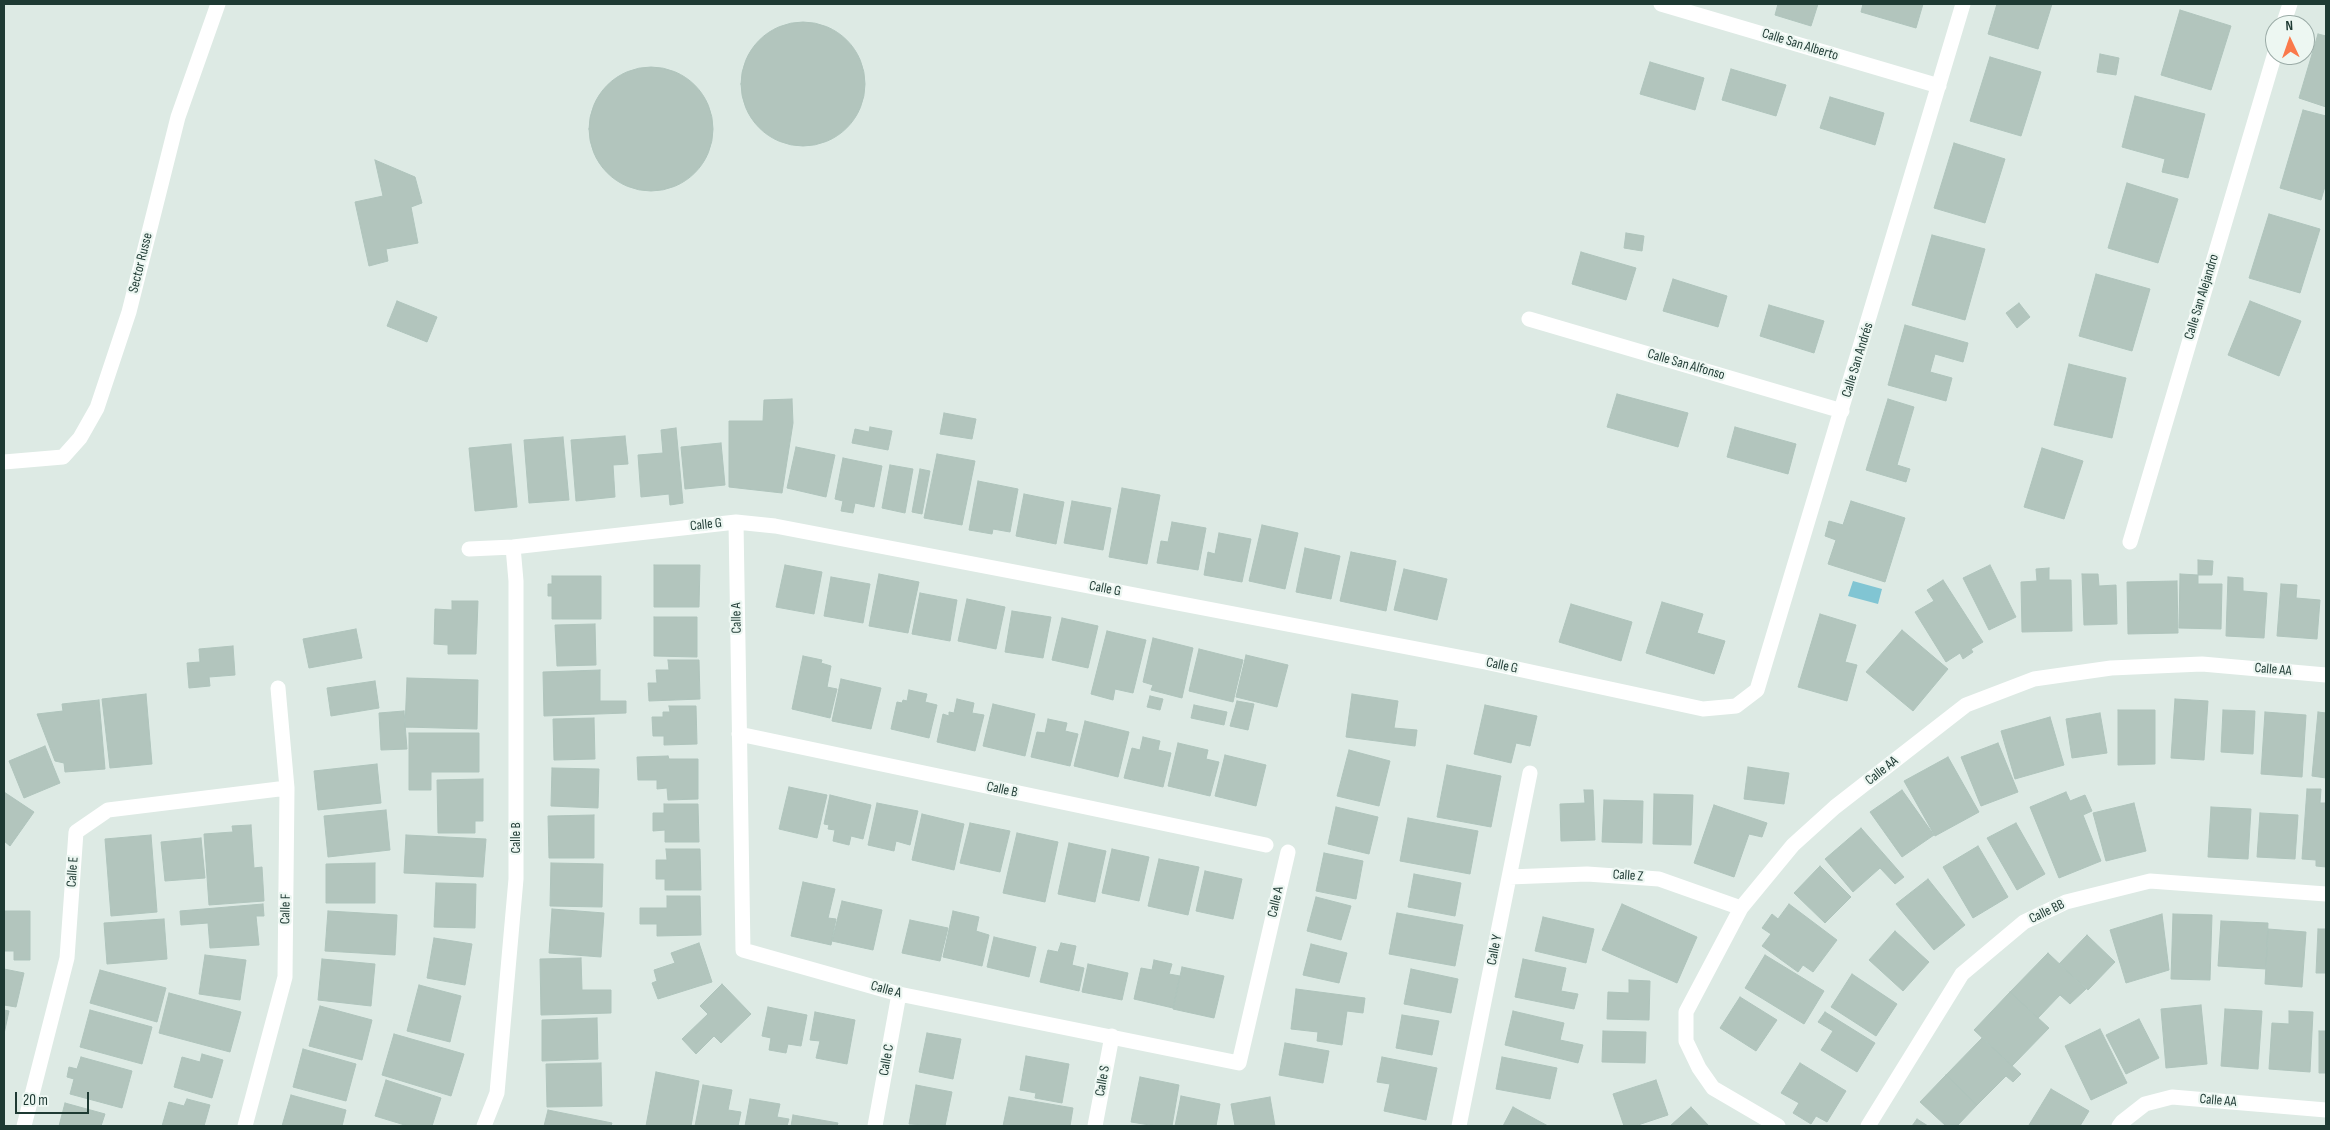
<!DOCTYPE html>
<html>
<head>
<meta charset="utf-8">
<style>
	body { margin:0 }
	#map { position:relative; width:2330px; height:1130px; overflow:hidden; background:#ddeae4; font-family:"Sofia Sans Condensed",sans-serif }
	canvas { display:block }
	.frame { position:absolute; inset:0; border:5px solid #1e3a33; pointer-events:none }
	.north { position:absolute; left:2265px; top:15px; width:50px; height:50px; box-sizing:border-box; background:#edf7f2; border:1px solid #9aaba6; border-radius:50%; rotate:357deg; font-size:14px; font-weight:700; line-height:20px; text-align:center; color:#1e3a33 }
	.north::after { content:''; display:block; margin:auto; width:18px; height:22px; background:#fa794b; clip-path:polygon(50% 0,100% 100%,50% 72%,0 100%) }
	.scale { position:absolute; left:15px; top:1092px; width:74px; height:22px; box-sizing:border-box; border:2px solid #1e3a33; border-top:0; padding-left:6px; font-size:15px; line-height:18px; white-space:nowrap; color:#1e3a33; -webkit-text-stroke:4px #edf7f2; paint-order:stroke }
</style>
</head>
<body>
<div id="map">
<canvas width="2330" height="1130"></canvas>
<div class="frame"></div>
<div class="north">N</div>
<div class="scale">20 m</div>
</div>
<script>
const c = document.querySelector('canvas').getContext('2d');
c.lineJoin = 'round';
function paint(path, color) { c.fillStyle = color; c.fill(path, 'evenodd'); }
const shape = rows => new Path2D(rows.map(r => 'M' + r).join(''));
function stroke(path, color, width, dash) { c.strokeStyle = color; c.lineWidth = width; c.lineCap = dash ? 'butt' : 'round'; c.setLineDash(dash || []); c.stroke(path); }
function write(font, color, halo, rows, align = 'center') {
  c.font = font + ' "Sofia Sans Condensed",sans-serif'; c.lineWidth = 4.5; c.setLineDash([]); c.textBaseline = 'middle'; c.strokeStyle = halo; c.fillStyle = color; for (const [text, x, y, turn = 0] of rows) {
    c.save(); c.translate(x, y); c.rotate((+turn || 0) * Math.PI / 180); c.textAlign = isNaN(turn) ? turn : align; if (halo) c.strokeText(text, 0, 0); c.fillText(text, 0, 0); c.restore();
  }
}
paint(shape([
	[1853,581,1882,589,1878,604,1848,596]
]), '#81c5d3');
const building = shape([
	[1778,4,1818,4,1811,26,1775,15,1778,4],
	[1863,4,1923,4,1916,28,1861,12,1863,4],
	[1997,4,2052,4,2038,49,1988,34,1997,4],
	[2180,10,2231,26,2211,90,2161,75,2180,10],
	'741 84a62 62 0 1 1 124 0a62 62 0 1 1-124 0Z',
	[2318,34,2326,36,2326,107,2299,98,2318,34],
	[2100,54,2119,58,2116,75,2097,72,2100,54],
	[1990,57,2041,72,2021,136,1970,121,1990,57],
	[1650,62,1704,78,1695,110,1640,94,1650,62],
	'589 129a62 62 0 1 1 124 0a62 62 0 1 1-124 0Z',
	[1731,69,1786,85,1776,116,1722,100,1731,69],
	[2135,96,2205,114,2188,178,2162,172,2165,159,2122,147,2135,96],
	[1830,97,1884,113,1875,145,1820,128,1830,97],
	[2303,110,2326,116,2326,183,2321,200,2280,188,2303,110],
	[1954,143,2005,159,1985,223,1934,208,1954,143],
	[375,160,415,177,422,203,411,207,418,243,386,249,388,261,369,266,355,202,383,196,375,160],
	[2127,183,2178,199,2158,263,2108,248,2127,183],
	[2269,214,2320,229,2300,293,2249,278,2269,214],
	[1626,233,1644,236,1642,251,1624,248,1626,233],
	[1932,235,1985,249,1965,320,1912,305,1932,235],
	[1581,252,1636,268,1626,300,1572,284,1581,252],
	[2096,274,2150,289,2132,351,2079,336,2096,274],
	[1673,279,1727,296,1718,327,1663,311,1673,279],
	[397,301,437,317,427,342,387,326,397,301],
	[2250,301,2301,321,2279,376,2228,355,2250,301],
	[2019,303,2030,317,2017,328,2006,313,2019,303],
	[1769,305,1824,321,1814,353,1760,336,1769,305],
	[1905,325,1968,343,1963,362,1935,354,1930,372,1952,378,1946,401,1888,385,1905,325],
	[2069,364,2126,378,2112,438,2054,425,2069,364],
	[1617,394,1688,413,1678,447,1607,427,1617,394],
	[792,399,793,423,782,493,729,487,729,421,763,421,764,400,792,399],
	[1888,399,1914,407,1897,465,1910,469,1906,482,1866,470,1888,399],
	[944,413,976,419,972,439,940,434,944,413],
	[870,427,892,431,888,450,852,443,855,429,869,432,870,427],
	[1735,427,1796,444,1788,474,1727,457,1735,427],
	[676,428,683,503,670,505,669,494,641,497,638,455,663,453,661,430,676,428],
	[625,436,628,464,613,465,615,497,576,501,571,440,625,436],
	[563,437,569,500,529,503,524,440,563,437],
	[721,443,725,485,685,489,681,447,721,443],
	[511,444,517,507,475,511,469,448,511,444],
	[796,447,835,455,826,497,787,488,796,447],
	[2042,448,2083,461,2064,519,2024,507,2042,448],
	[937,454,975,461,962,525,924,518,937,454],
	[843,458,882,466,874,507,855,503,853,513,841,511,843,501,835,499,843,458],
	[890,465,913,469,905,513,882,508,890,465],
	[920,469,930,471,922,514,912,512,920,469],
	[978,481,1018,489,1010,532,993,529,992,534,969,530,978,481],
	[1122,488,1160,495,1147,564,1109,557,1122,488],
	[1024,494,1064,502,1056,544,1016,536,1024,494],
	[1072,501,1111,508,1103,550,1064,543,1072,501],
	[1851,501,1905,518,1885,582,1828,564,1836,540,1825,536,1829,521,1843,525,1851,501],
	[1172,522,1206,528,1198,570,1157,563,1161,541,1168,542,1172,522],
	[1262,525,1298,533,1285,589,1249,581,1262,525],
	[1219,533,1251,539,1242,582,1204,575,1208,552,1215,554,1219,533],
	[1305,548,1340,556,1331,599,1296,592,1305,548],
	[1351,552,1396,561,1386,611,1340,601,1351,552],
	[2198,560,2213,561,2212,575,2198,575,2198,560],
	[654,565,700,565,699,607,654,607,654,565],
	[785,565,822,572,814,614,776,607,785,565],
	[1990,565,2016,617,1989,630,1963,578,1990,565],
	[2049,568,2049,580,2071,580,2072,631,2022,632,2021,582,2037,581,2036,569,2049,568],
	[1404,569,1447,579,1437,620,1394,610,1404,569],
	[879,574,919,582,908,633,869,626,879,574],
	[2082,574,2098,574,2099,586,2116,585,2117,624,2084,625,2082,574],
	[2180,574,2198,575,2198,584,2222,584,2221,629,2179,628,2180,574],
	[552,576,601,576,601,619,552,619,552,596,548,596,548,584,552,584,552,576],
	[831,577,870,584,863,623,824,616,831,577],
	[2228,577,2243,578,2243,591,2267,593,2264,638,2226,636,2228,577],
	[1943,580,1983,642,1971,649,1973,652,1963,659,1960,653,1946,662,1915,612,1934,601,1927,590,1943,580],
	[2177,581,2178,633,2128,634,2127,582,2177,581],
	[2281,584,2297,585,2296,598,2320,600,2317,639,2277,636,2281,584],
	[920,593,957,600,950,641,912,634,920,593],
	[967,599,1005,607,996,649,958,641,967,599],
	[452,601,478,601,476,654,448,654,448,645,434,644,435,609,452,610,452,601],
	[1662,602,1703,614,1697,633,1725,641,1714,674,1646,653,1662,602],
	[1571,604,1632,622,1621,661,1559,642,1571,604],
	[1012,611,1051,617,1043,658,1005,652,1012,611],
	[1820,614,1856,625,1845,662,1857,665,1847,701,1798,687,1820,614],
	[654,617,697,617,697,657,654,656,654,617],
	[1062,618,1098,626,1088,668,1052,660,1062,618],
	[595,624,596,665,557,666,555,625,595,624],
	[356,629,362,658,309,668,303,639,356,629],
	[1902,630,1948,669,1913,711,1866,672,1902,630],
	[1107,631,1146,640,1133,693,1115,689,1113,700,1091,694,1107,631],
	[1153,638,1193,648,1182,698,1151,690,1153,685,1143,682,1153,638],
	[233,646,235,675,209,677,210,686,189,688,187,663,200,662,199,649,233,646],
	[1199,649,1243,660,1233,702,1189,691,1199,649],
	[1246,655,1288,665,1277,707,1236,697,1246,655],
	[803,656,822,660,821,663,831,666,827,687,837,689,830,718,792,709,803,656],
	[668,660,699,660,700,699,649,701,648,683,657,683,656,670,669,670,668,660],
	[600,670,600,701,626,701,626,713,544,716,543,672,600,670],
	[407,678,478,680,477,729,405,727,407,678],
	[841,679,881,688,871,729,832,721,841,679],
	[375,681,379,708,331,716,327,688,375,681],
	[909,690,927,694,925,702,937,705,929,738,891,729,897,702,902,703,903,700,907,701,909,690],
	[146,694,152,764,110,768,102,699,146,694],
	[1352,694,1398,701,1394,728,1417,730,1415,746,1346,737,1352,694],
	[1150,696,1163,699,1160,710,1147,707,1150,696],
	[957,699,974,703,972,713,984,715,975,751,937,742,943,714,949,716,949,712,954,713,957,699],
	[2175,699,2208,701,2204,760,2171,758,2175,699],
	[99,700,105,769,65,772,64,763,55,761,37,714,63,711,62,704,99,700],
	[1237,701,1254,704,1248,730,1230,726,1237,701],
	[993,704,1035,714,1025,756,983,746,993,704],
	[1194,705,1227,712,1224,725,1191,718,1194,705],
	[1485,705,1537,716,1530,746,1516,743,1511,763,1474,754,1485,705],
	[669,706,696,706,697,744,664,745,664,736,653,736,652,717,663,717,663,712,670,712,669,706],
	[2118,710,2155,710,2155,764,2118,765,2118,710],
	[2223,710,2255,711,2253,754,2221,752,2223,710],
	[404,711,407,749,381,750,379,713,404,711],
	[2265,712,2306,715,2302,777,2261,774,2265,712],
	[2318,712,2326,713,2326,778,2312,776,2318,712],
	[2100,713,2107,753,2072,758,2066,719,2100,713],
	[2050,717,2064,765,2015,779,2001,731,2050,717],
	[594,718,595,759,554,760,553,719,594,718],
	[1048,719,1067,723,1065,731,1078,734,1070,766,1031,757,1037,732,1045,733,1048,719],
	[1085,721,1129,732,1118,777,1074,766,1085,721],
	[409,733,479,733,479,772,431,772,431,790,409,790,409,733],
	[1143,737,1160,741,1158,750,1171,753,1163,787,1124,778,1132,748,1140,750,1143,737],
	[1178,743,1208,750,1206,759,1219,762,1210,796,1168,786,1178,743],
	[1998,743,2018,792,1981,806,1961,757,1998,743],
	[45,746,60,783,24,798,9,761,45,746],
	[1349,750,1390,761,1379,806,1337,796,1349,750],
	[1225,755,1266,765,1256,806,1215,796,1225,755],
	[668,756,669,759,698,759,698,799,668,800,667,788,657,789,657,780,638,780,637,757,668,756],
	[1948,757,1979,812,1935,836,1904,781,1948,757],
	[377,764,381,803,318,810,314,771,377,764],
	[1447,765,1501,776,1491,827,1437,817,1447,765],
	[1748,767,1789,773,1784,804,1744,799,1748,767],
	[552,768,599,769,598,808,551,806,552,768],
	[483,779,483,821,475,821,475,833,438,833,437,780,483,779],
	[789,787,827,795,817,838,779,829,789,787],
	[2307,789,2321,789,2320,803,2326,803,2326,867,2316,866,2316,860,2302,859,2307,789],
	[1584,790,1593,790,1595,840,1561,841,1560,804,1585,803,1584,790],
	[1902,790,1934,835,1902,857,1870,812,1902,790],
	[4,792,34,812,10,846,4,841,4,792],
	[2066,792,2070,801,2085,795,2092,811,2083,815,2101,861,2059,878,2030,807,2066,792],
	[1654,794,1693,795,1691,845,1653,844,1654,794],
	[830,795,871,805,863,839,851,836,849,845,833,841,835,830,828,829,829,825,824,824,830,795],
	[1604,800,1643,801,1642,843,1602,842,1604,800],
	[877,803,918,811,910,845,896,841,894,851,868,845,877,803],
	[2134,803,2146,851,2106,861,2093,813,2134,803],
	[664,804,698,804,699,842,665,842,665,830,653,831,653,813,664,813,664,804],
	[1714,805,1767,823,1762,837,1749,834,1734,877,1694,863,1714,805],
	[1336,807,1378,817,1369,854,1328,844,1336,807],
	[2211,807,2251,809,2248,859,2208,857,2211,807],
	[386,810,390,850,328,857,324,816,386,810],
	[2260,813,2298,815,2295,859,2257,857,2260,813],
	[922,814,964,824,954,870,912,860,922,814],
	[594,815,594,858,549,858,548,816,594,815],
	[1408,818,1478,831,1470,874,1400,861,1408,818],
	[970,823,1010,831,1000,872,960,863,970,823],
	[2016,823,2045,874,2017,890,1987,838,2016,823],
	[251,825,254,868,262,867,264,901,209,905,204,834,233,832,232,826,251,825],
	[1861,828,1904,877,1895,884,1880,868,1853,892,1825,859,1861,828],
	[1017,833,1058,842,1045,902,1003,893,1017,833],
	[151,835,157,912,111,916,105,839,151,835],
	[406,835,486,839,483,877,404,873,406,835],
	[201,838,205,878,165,881,161,842,201,838],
	[1069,843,1106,851,1095,902,1058,894,1069,843],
	[1978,846,2008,897,1973,918,1943,867,1978,846],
	[666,849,700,849,701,890,665,890,665,879,656,879,656,860,667,860,666,849],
	[1112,849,1149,857,1139,901,1102,893,1112,849],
	[1324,853,1363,861,1356,899,1316,891,1324,853],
	[1159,859,1199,867,1188,915,1148,906,1159,859],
	[375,863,375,903,326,903,326,864,375,863],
	[551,863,603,864,602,907,550,906,551,863],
	[1820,866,1851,897,1825,923,1794,893,1820,866],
	[1205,871,1242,879,1233,919,1196,911,1205,871],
	[1414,874,1461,883,1455,916,1408,907,1414,874],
	[1928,879,1965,925,1934,950,1896,904,1928,879],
	[803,882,835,889,828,918,836,919,831,945,791,936,803,882],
	[436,883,476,884,475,928,434,927,436,883],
	[667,896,700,896,701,935,657,936,657,924,640,924,640,908,667,908,667,896],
	[1316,897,1351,906,1341,940,1307,931,1316,897],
	[842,901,882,910,873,950,832,941,842,901],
	[263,904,264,916,256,916,259,945,210,948,208,923,181,925,180,911,263,904],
	[1622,904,1697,937,1677,983,1602,950,1622,904],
	[1789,904,1837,940,1813,972,1803,965,1798,972,1762,946,1771,934,1762,928,1772,914,1778,919,1789,904],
	[552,909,604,913,601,957,549,953,552,909],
	[4,911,30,911,30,960,14,960,14,951,4,951,4,911],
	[328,911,397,915,395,955,325,951,328,911],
	[953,911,979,917,976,931,989,935,982,966,943,957,953,911],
	[1397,913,1463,925,1455,966,1389,954,1397,913],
	[2162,914,2169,970,2126,983,2110,930,2162,914],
	[2173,914,2212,915,2210,980,2171,979,2173,914],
	[1543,917,1594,929,1586,963,1535,951,1543,917],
	[164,919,167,959,107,964,104,923,164,919],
	[910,920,948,928,940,961,902,953,910,920],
	[2221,921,2268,923,2266,969,2218,966,2221,921],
	[2268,929,2306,932,2302,987,2265,984,2268,929],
	[2318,929,2326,929,2326,973,2316,973,2318,929],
	[1895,931,1929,962,1903,991,1869,960,1895,931],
	[2087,935,2115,962,2088,990,2059,964,2087,935],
	[994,937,1036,947,1029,977,987,967,994,937],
	[434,938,472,944,465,985,427,978,434,938],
	[699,943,712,982,658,999,652,983,657,981,654,970,675,963,671,953,699,943],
	[1061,943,1076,946,1072,965,1084,968,1079,991,1040,982,1048,950,1058,952,1061,943],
	[1311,944,1347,953,1339,983,1303,975,1311,944],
	[2048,953,2086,989,2070,1004,2060,995,2038,1018,2010,992,2048,953],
	[205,955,246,960,240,1000,199,994,205,955],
	[1765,955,1824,991,1804,1024,1745,988,1765,955],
	[581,958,582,990,611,990,611,1013,541,1015,540,959,581,958],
	[322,959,375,964,371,1006,318,1000,322,959],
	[1523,959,1566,968,1561,991,1578,994,1574,1009,1515,997,1523,959],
	[1154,960,1172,964,1169,974,1180,976,1173,1008,1134,999,1141,968,1152,970,1154,960],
	[1088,964,1128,973,1122,1000,1082,992,1088,964],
	[1182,967,1224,976,1214,1018,1173,1009,1182,967],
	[4,969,24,973,16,1007,4,1005,4,969],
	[1411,969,1458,979,1451,1013,1404,1004,1411,969],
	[100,970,166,988,157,1022,90,1003,100,970],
	[1852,974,1897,1004,1876,1036,1831,1007,1852,974],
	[1629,980,1650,981,1649,1020,1607,1019,1608,992,1629,993,1629,980],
	[722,984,751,1014,721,1043,714,1036,696,1054,682,1039,708,1014,700,1006,722,984],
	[419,985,461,996,450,1042,407,1031,419,985],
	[1296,989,1365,998,1363,1013,1347,1011,1342,1045,1317,1041,1318,1032,1291,1029,1296,989],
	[2010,992,2049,1028,2012,1066,1974,1030,2010,992],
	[169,993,241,1012,230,1052,159,1033,169,993],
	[1740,997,1777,1020,1756,1051,1720,1028,1740,997],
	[2201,1005,2207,1064,2166,1068,2161,1009,2201,1005],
	[320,1006,372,1020,362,1060,309,1046,320,1006],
	[768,1007,807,1015,801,1046,788,1044,786,1053,769,1050,771,1038,762,1036,768,1007],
	[2225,1009,2262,1011,2258,1069,2221,1066,2225,1009],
	[4,1010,9,1011,4,1034,4,1010],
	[90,1010,152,1027,142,1064,80,1047,90,1010],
	[1513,1011,1564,1023,1560,1040,1583,1045,1578,1063,1505,1045,1513,1011],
	[2289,1011,2313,1012,2310,1072,2269,1069,2272,1023,2289,1024,2289,1011],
	[815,1012,855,1020,847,1064,816,1058,820,1041,810,1040,815,1012],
	[1825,1012,1875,1043,1857,1072,1821,1050,1833,1031,1818,1022,1825,1012],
	[1402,1015,1439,1021,1432,1055,1396,1048,1402,1015],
	[597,1018,598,1059,542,1061,542,1020,597,1018],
	[2139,1019,2159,1058,2126,1074,2106,1035,2139,1019],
	[2100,1029,2127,1083,2091,1100,2065,1046,2100,1029],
	[1603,1031,1646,1032,1645,1063,1602,1062,1603,1031],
	[2319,1031,2326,1031,2326,1073,2319,1073,2319,1031],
	[927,1033,961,1039,953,1079,919,1072,927,1033],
	[394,1034,464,1054,451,1096,382,1075,394,1034],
	[1982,1038,2021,1074,2013,1082,2006,1076,1977,1105,1946,1075,1982,1038],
	[1285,1043,1329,1051,1323,1083,1279,1075,1285,1043],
	[303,1049,356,1064,346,1101,293,1087,303,1049],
	[202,1054,223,1060,212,1098,174,1087,182,1057,200,1062,202,1054],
	[1026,1056,1069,1064,1062,1103,1035,1098,1036,1093,1020,1090,1026,1056],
	[81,1057,132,1071,122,1108,70,1094,74,1079,67,1077,69,1067,77,1069,81,1057],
	[1382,1057,1437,1068,1426,1120,1384,1111,1390,1084,1377,1082,1382,1057],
	[1502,1057,1557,1068,1550,1099,1496,1089,1502,1057],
	[601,1063,602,1106,547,1107,546,1064,601,1063],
	[1800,1063,1846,1091,1827,1122,1816,1116,1811,1124,1793,1113,1799,1103,1781,1093,1800,1063],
	[656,1072,699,1081,691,1126,646,1126,656,1072],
	[1946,1075,1977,1105,1957,1126,1946,1126,1920,1102,1946,1075],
	[1140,1077,1179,1085,1172,1126,1156,1126,1131,1122,1140,1077],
	[386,1080,441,1098,432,1126,408,1126,375,1116,386,1080],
	[1656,1080,1668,1115,1635,1126,1624,1126,1613,1094,1656,1080],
	[703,1085,732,1090,728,1110,741,1112,738,1126,695,1126,703,1085],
	[916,1085,952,1092,945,1126,909,1124,916,1085],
	[2051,1089,2089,1111,2080,1126,2029,1125,2051,1089],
	[291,1095,346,1110,342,1126,282,1126,291,1095],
	[1181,1096,1220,1104,1216,1126,1175,1126,1181,1096],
	[1009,1097,1073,1108,1070,1126,1003,1126,1009,1097],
	[1270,1097,1275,1126,1235,1126,1231,1104,1270,1097],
	[187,1099,210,1105,204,1126,162,1126,169,1102,184,1106,187,1099],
	[750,1099,780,1104,777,1117,789,1119,787,1126,745,1126,750,1099],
	[65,1103,105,1114,101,1126,59,1126,65,1103],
	[1513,1107,1548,1126,1503,1126,1513,1107],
	[1691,1107,1709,1126,1670,1126,1691,1107],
	[548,1110,612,1123,611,1126,544,1126,548,1110],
	[793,1115,838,1123,837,1126,791,1126,793,1115],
	[1917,1119,1928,1126,1912,1126,1917,1119]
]);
paint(building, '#b2c5bd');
stroke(building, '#afc4bc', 1);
stroke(shape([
	[1661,4,1939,86],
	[2283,25,2290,4],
	[1529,319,1842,411],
	[4,462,63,457,80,438,97,408,129,312,178,117,218,4],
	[736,522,743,950,899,994,1239,1063,1288,852],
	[2130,542,2275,53],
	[469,549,513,547,736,522,775,526,1485,662,1703,709,1736,706,1757,690,1963,4],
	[739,734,1266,845],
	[1509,877,1587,874,1659,879,1741,908],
	[24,1126,67,958,76,832,108,810,287,788],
	[245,1126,285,977,287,788,278,688],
	[484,1126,497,1093,516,879,516,581,513,547],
	[875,1126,899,994],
	[1095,1126,1112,1036],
	[1459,1126,1530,773],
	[1778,1126,1713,1088,1699,1068,1686,1041,1686,1012,1741,908,1793,845,1835,807,1966,705,2034,679,2111,668,2202,664,2326,675],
	[1868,1126,1962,974,2024,922,2066,902,2150,881,2326,894],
	[2119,1126,2122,1122,2145,1104,2172,1097,2326,1110]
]), '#fff', 15);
write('14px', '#1e3a33', '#edf7f2', [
	["Calle San Alberto",1800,45,17],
	["Sector Russe",141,263,-76],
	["Calle San Alejandro",2202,297,-73],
	["Calle San Andrés",1858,360,-73],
	["Calle San Alfonso",1686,365,16],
	["Calle G",706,525,-6],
	["Calle G",1105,589,11],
	["Calle A",737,618,-91],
	["Calle G",1502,666,12],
	["Calle AA",2273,670,5],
	["Calle AA",1882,771,-38],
	["Calle B",1002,790,12],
	["Calle B",516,838,-90],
	["Calle E",73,872,-86],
	["Calle Z",1628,876,4],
	["Calle A",1276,902,-77],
	["Calle F",286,909,-89],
	["Calle BB",2047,912,-26],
	["Calle Y",1495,950,-79],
	["Calle A",886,990,15],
	["Calle C",887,1060,-80],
	["Calle S",1103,1081,-80],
	["Calle AA",2218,1101,5]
]);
</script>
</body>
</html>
